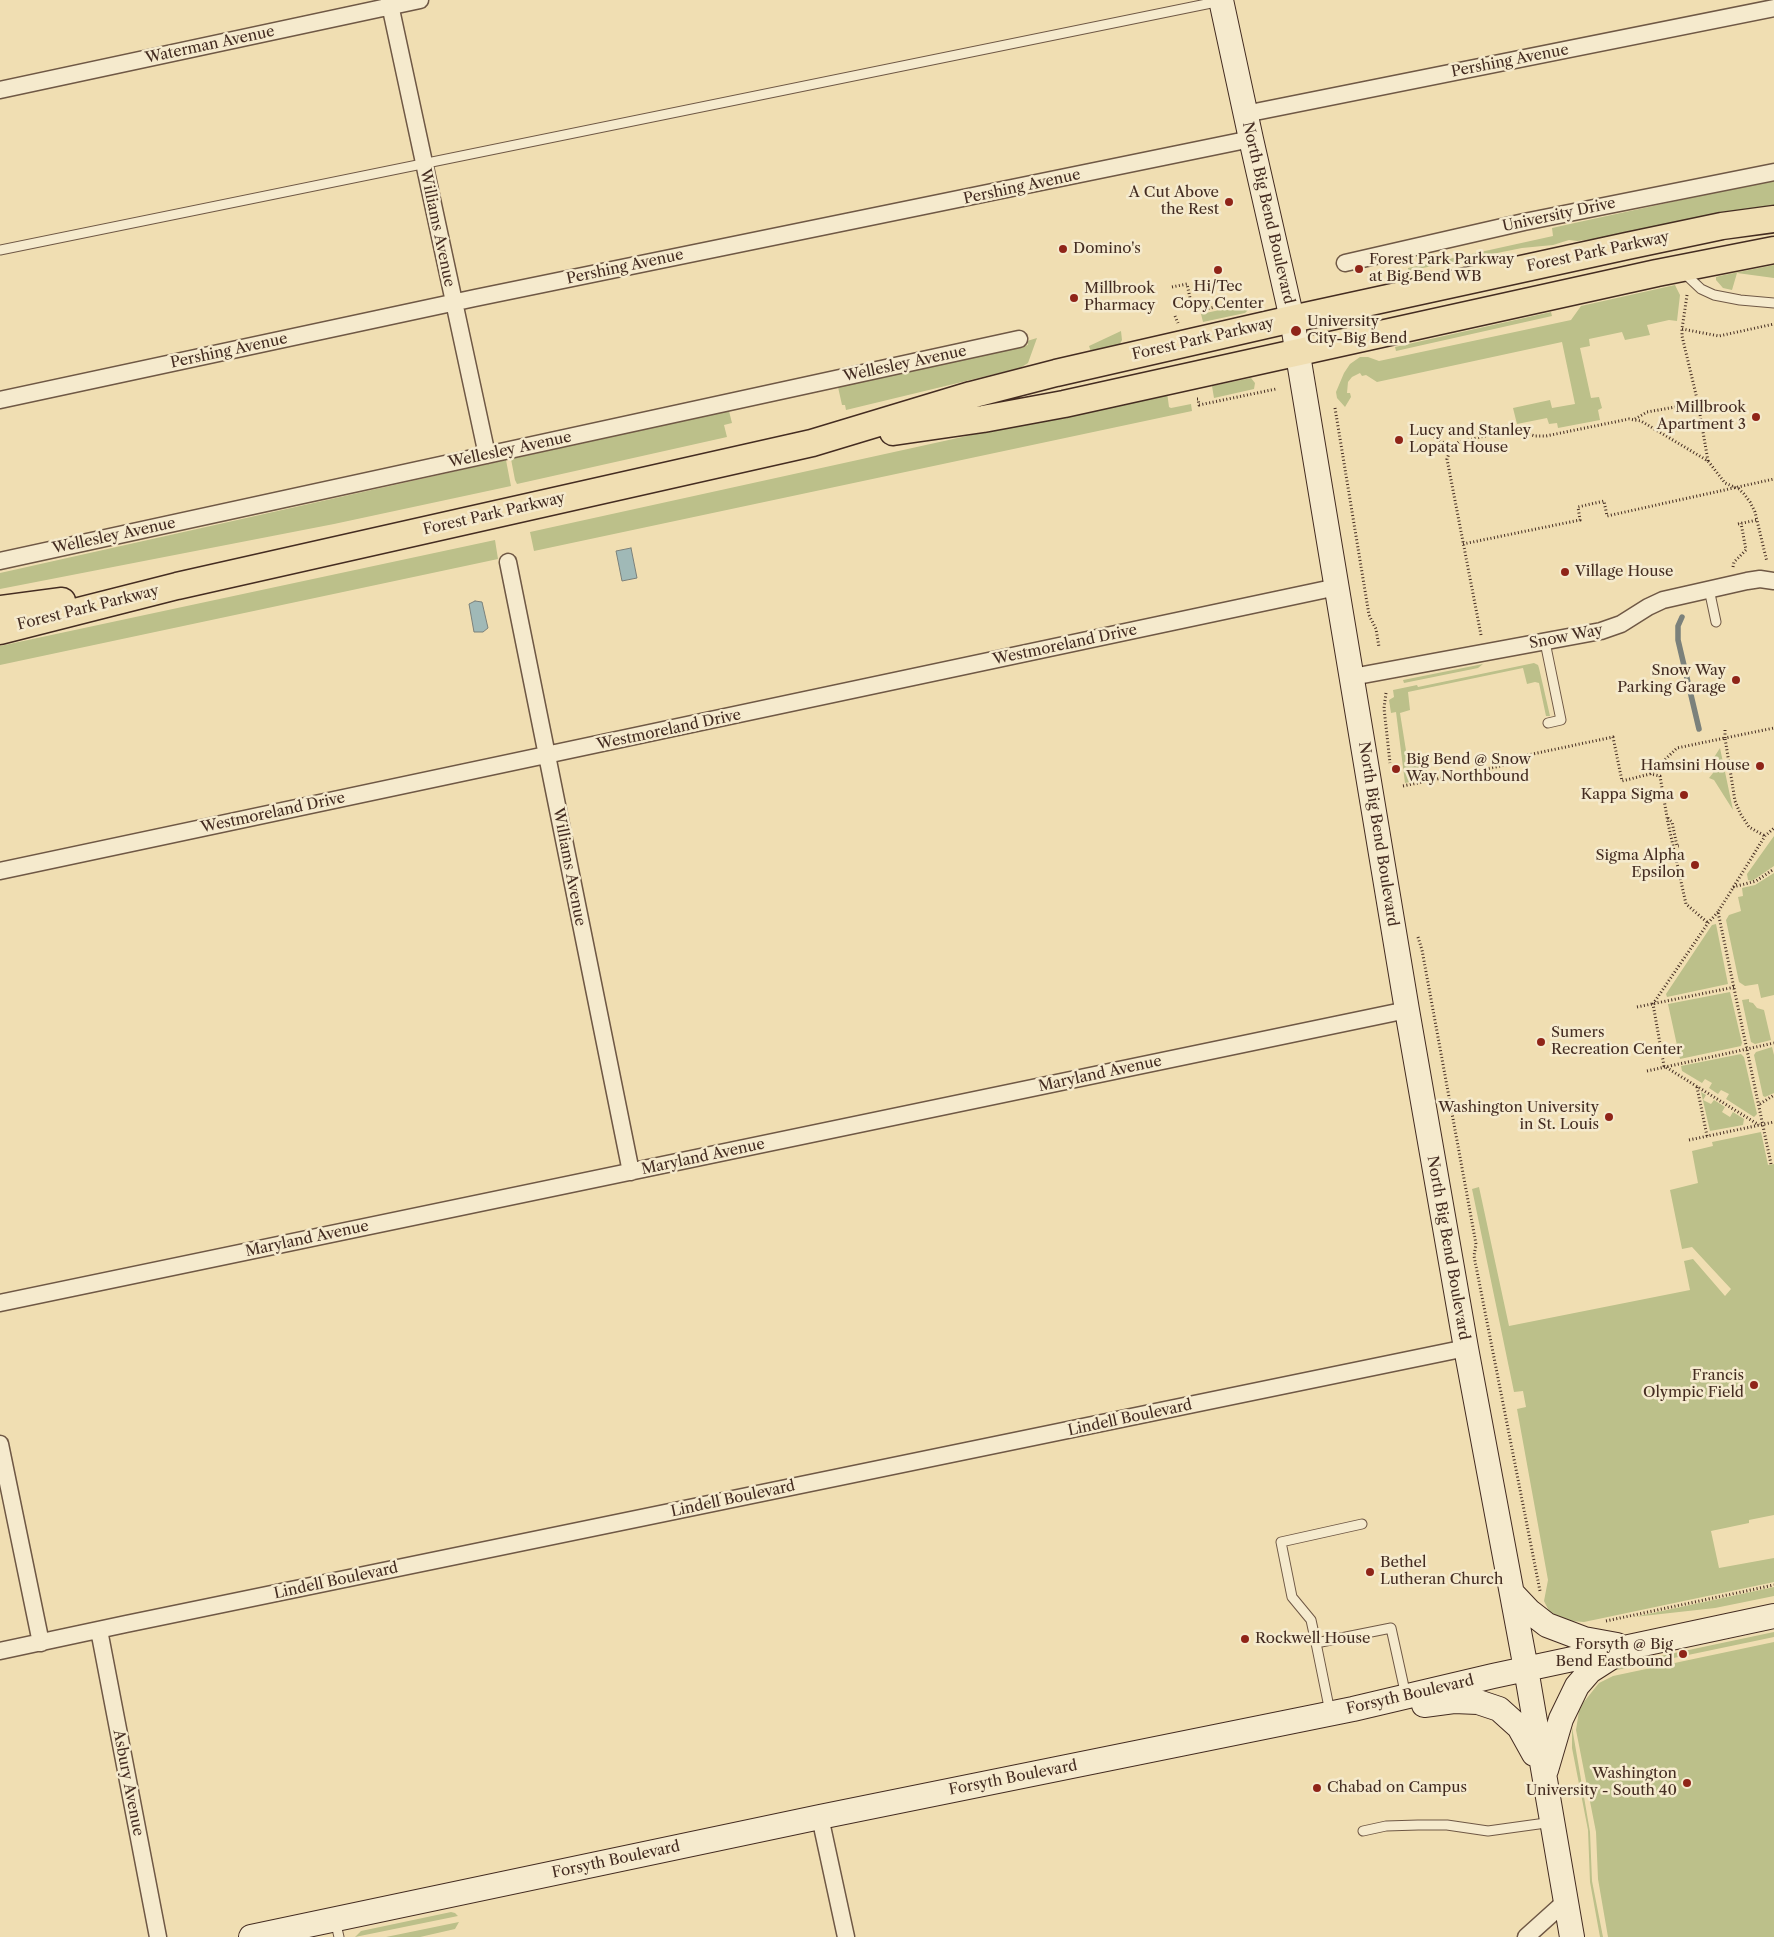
<!DOCTYPE html>
<html>
<head>
<meta charset="utf-8">
<style>
	body { margin:0 }
	canvas { display:block; background:#f0deb2 }
</style>
</head>
<body>
<canvas width="1774" height="1937"></canvas>
<script>
const c = document.querySelector('canvas').getContext('2d');
c.lineJoin = 'round';
function paint(path, color) { c.fillStyle = color; c.fill(path, 'evenodd'); }
const shape = rows => new Path2D(rows.map(r => 'M' + r).join(''));
function stroke(path, color, width, dash) { c.strokeStyle = color; c.lineWidth = width; c.lineCap = dash ? 'butt' : 'round'; c.setLineDash(dash || []); c.stroke(path); }
function write(font, color, halo, rows, align = 'center') {
  c.font = font + ' "Libre Caslon Text",serif'; c.lineWidth = 5; c.setLineDash([]); c.textBaseline = 'middle'; c.strokeStyle = halo; c.fillStyle = color; for (const [text, x, y, turn = 0] of rows) {
    c.save(); c.translate(x, y); c.rotate((+turn || 0) * Math.PI / 180); c.textAlign = isNaN(turn) ? turn : align; if (halo) c.strokeText(text, 0, 0); c.fillText(text, 0, 0); c.restore();
  }
}
paint(shape([
	[1774,180,1774,205,1728,212,1610,237,1577,241,1569,240,1553,245,1522,248,1408,271,1408,268,1553,236,1552,228,1579,222],
	[1774,265,1774,278,1737,273,1732,290,1723,288,1716,280,1716,277,1724,275],
	[1675,285,1680,295,1677,321,1669,320,1647,325,1650,335,1625,340,1622,332,1589,339,1590,346,1580,348,1591,398,1599,397,1602,408,1598,410,1600,420,1558,428,1557,423,1549,424,1547,418,1517,424,1513,408,1550,400,1552,408,1575,404,1562,342,1377,382,1366,375,1362,376,1360,373,1352,377,1348,382,1347,393,1350,393,1351,397,1345,407,1337,398,1336,392,1344,373,1350,364,1360,357,1368,357,1379,361,1571,320,1581,306],
	[1243,305,1248,306,1248,310,1245,313,1203,322,1201,314],
	[1551,312,1552,316,1396,351,1395,347],
	[1121,331,1122,340,1120,344,1091,352,1089,346],
	[1037,338,1028,363,1020,368,846,410,845,405,842,405,838,387,1028,345,1027,341],
	[1251,378,1255,383,1254,389,1214,398,1212,386],
	[1167,392,1169,407,1171,408,1191,404,1192,411,534,551,530,532],
	[729,411,732,423,724,425,727,437,517,484,515,480,511,459],
	[506,460,511,486,334,524,0,589,0,573],
	[495,540,498,559,0,665,0,646],
	[1534,663,1538,665,1539,668,1550,716,1546,716,1539,683,1535,682,1527,684,1523,668,1408,692,1410,710,1400,713,1408,763,1425,760,1428,778,1405,783,1396,712,1391,713,1389,700,1394,697,1393,690,1417,685,1418,687],
	[1483,664,1478,668,1404,683,1403,680],
	[1720,748,1733,810,1714,780,1709,778,1713,773,1711,762],
	[1774,836,1774,866,1752,881,1748,880,1747,874],
	[1774,873,1774,995,1761,998,1758,984,1745,986,1739,982,1726,920,1729,915,1741,911,1738,897,1743,896,1742,888,1755,885],
	[1716,924,1728,984,1667,997,1666,994,1712,925],
	[1730,992,1742,1043,1741,1046,1680,1059,1668,1004],
	[1749,999,1749,1002,1753,1003,1757,1008,1764,1010,1771,1040,1755,1044,1751,1042,1742,1000],
	[1772,1047,1774,1055,1774,1093,1765,1097,1763,1096,1754,1055,1756,1052],
	[1741,1054,1744,1057,1757,1114,1754,1117,1726,1099,1729,1094,1721,1090,1718,1094,1709,1088,1712,1083,1705,1079,1702,1083,1682,1071,1681,1066],
	[1701,1092,1706,1095,1703,1100,1711,1104,1714,1100,1725,1107,1722,1112,1730,1117,1733,1112,1744,1119,1743,1125,1710,1131],
	[1761,1132,1768,1165,1774,1164,1774,1515,1749,1520,1749,1523,1711,1531,1719,1568,1774,1558,1774,1582,1584,1622,1571,1621,1559,1617,1549,1611,1544,1601,1548,1580,1517,1409,1526,1407,1523,1391,1514,1392,1472,1189,1479,1187,1509,1326,1690,1290,1684,1261,1693,1259,1725,1296,1731,1289,1692,1247,1682,1249,1670,1190,1698,1183,1692,1151,1713,1146,1712,1142],
	[1774,1587,1774,1596,1715,1608,1634,1617],
	[1774,1632,1774,1637,1602,1673,1627,1663],
	[1774,1642,1774,1937,1608,1937,1598,1879,1596,1832,1576,1730,1579,1711,1583,1703,1599,1683,1613,1676],
	[1572,1727,1590,1832,1592,1881,1603,1937,1600,1937,1590,1882,1588,1830,1572,1748],
	[451,1912,455,1913,458,1916,355,1937,361,1931],
	[459,1922,455,1929,420,1937,386,1937]
]), '#bcc08a');
const water = shape([
	[631,548,637,578,622,581,616,551,631,548],
	[475,601,482,602,488,628,483,632,474,632,469,604,475,601]
]);
paint(water, '#a0b9b7');
stroke(water, '#7b817b', 1);
stroke(shape([
	[1682,617,1678,626,1678,640,1699,729]
]), '#7b817b', 5.5);
const service = shape([
	[0,250,1221,1],
	[1683,272,1701,289,1714,295,1740,300,1774,303],
	[1709,589,1716,622],
	[1545,642,1561,720,1548,723],
	[1316,1643,1311,1620,1292,1597,1281,1542,1362,1524],
	[1330,1712,1316,1643,1391,1628,1406,1696],
	[1363,1831,1386,1826,1418,1825,1447,1825,1488,1831,1553,1822],
	[335,1920,339,1937]
]);
const minor = shape([
	[389,0,487,455],
	[0,90,420,0],
	[1245,114,1774,8],
	[1345,263,1524,222,1774,172],
	[0,400,475,298,1251,139],
	[0,561,1019,339],
	[508,562,631,1172],
	[1352,677,1601,631,1621,624,1648,607,1663,600,1747,581,1760,579,1774,581],
	[0,871,1337,587],
	[0,1303,1407,1010],
	[0,1444,41,1643],
	[99,1630,158,1937],
	[0,1651,126,1624,1466,1348],
	[820,1817,846,1937],
	[1526,1937,1566,1901]
]);
const secondary = shape([
	[1221,0,1251,139,1292,319,1407,1010,1466,1348,1526,1669,1572,1937],
	[1512,1593,1529,1611,1547,1625,1584,1639,1617,1645],
	[1424,1705,1454,1701,1478,1702,1499,1709,1519,1727,1534,1754],
	[1546,1770,1561,1719,1577,1686,1590,1671,1615,1655],
	[251,1937,820,1817,1353,1709,1493,1676,1774,1616]
]);
const primary = shape([
	[893,432,983,419,1064,404,1657,273,1774,250],
	[0,609,62,601],
	[0,631,177,586,812,443,971,395,1056,373,1292,319,1627,246,1722,226,1774,219]
]);
stroke(service, '#6f5845', 11);
stroke(minor, '#6f5845', 19);
stroke(secondary, '#442c21', 26);
stroke(primary, '#442c21', 29);
stroke(shape([
	[1172,287,1187,284,1193,312,1242,301,1248,302,1253,305],
	[1687,295,1682,329,1682,336,1698,403,1708,461],
	[1175,316,1178,323],
	[1682,329,1719,336,1774,324],
	[1197,399,1198,399,1199,405,1276,389],
	[1335,408,1369,615,1376,629,1379,647],
	[1635,419,1647,412,1698,403],
	[1431,434,1451,448],
	[1738,524,1757,520],
	[1463,544,1580,520,1578,507,1604,501,1607,516,1774,479],
	[1733,567,1734,562,1746,550,1741,523],
	[1481,635,1447,459,1451,448,1459,442,1510,430,1516,430,1535,436,1546,436,1629,419,1641,421,1708,461,1725,483,1739,489,1744,494,1750,502,1755,512,1767,562],
	[1386,693,1384,708,1390,763],
	[1725,730,1725,738,1774,728],
	[1650,774,1677,748,1725,738,1735,801,1740,813,1749,827,1765,836],
	[1403,786,1510,764,1509,759,1613,737,1622,781,1650,774,1660,776,1668,823,1686,904,1708,923],
	[1668,818,1672,822,1677,846,1679,846],
	[1733,887,1756,881,1774,869],
	[1718,912,1708,923,1653,1004,1664,1066,1759,1125],
	[1418,937,1422,950,1476,1244,1474,1256,1540,1591],
	[1637,1007,1735,987],
	[1647,1071,1774,1043],
	[1697,1087,1707,1136],
	[1760,1104,1774,1095],
	[1689,1140,1774,1122],
	[1771,1164,1718,912,1765,836,1774,828],
	[1606,1621,1774,1585]
]), '#442c21', 3, [1, 2.5]);
stroke(service, '#f5eacd', 9);
stroke(minor, '#f5eacd', 16);
stroke(secondary, '#f5eacd', 24);
stroke(primary, '#f0deb2', 26);
for (const [x, y, r, color] of [
	[1229,202,5,"#8f2418"],
	[1063,249,5,"#8f2418"],
	[1359,269,5,"#8f2418"],
	[1218,270,5,"#8f2418"],
	[1074,298,5,"#8f2418"],
	[1296,331,6,"#8f2418"],
	[1756,417,5,"#8f2418"],
	[1399,440,5,"#8f2418"],
	[1565,572,5,"#8f2418"],
	[1736,680,5,"#8f2418"],
	[1760,766,5,"#8f2418"],
	[1396,769,5,"#8f2418"],
	[1684,795,5,"#8f2418"],
	[1695,865,5,"#8f2418"],
	[1541,1042,5,"#8f2418"],
	[1609,1117,5,"#8f2418"],
	[1754,1385,5,"#8f2418"],
	[1370,1572,5,"#8f2418"],
	[1245,1639,5,"#8f2418"],
	[1683,1654,5,"#8f2418"],
	[1687,1783,5,"#8f2418"],
	[1317,1788,5,"#8f2418"]
]) { const dot = new Path2D(); dot.arc(x, y, r, 0, 2 * Math.PI); c.fillStyle = color; c.fill(dot); stroke(dot, '#f5eacd', 2); }
write('15px', '#442c21', '#f5eacd', [
	["Waterman Avenue",210,45,-12],
	["Pershing Avenue",1510,61,-11],
	["Pershing Avenue",1022,187,-12],
	["North Big Bend Boulevard",1268,213,77],
	["University Drive",1559,215,-12],
	["Williams Avenue",437,228,78],
	["Forest Park Parkway",1598,252,-12],
	["Pershing Avenue",625,267,-12],
	["Forest Park Parkway",1203,339,-13],
	["Pershing Avenue",229,351,-12],
	["Wellesley Avenue",905,364,-12],
	["Wellesley Avenue",510,450,-12],
	["Forest Park Parkway",494,514,-13],
	["Wellesley Avenue",114,536,-12],
	["Forest Park Parkway",88,608,-14],
	["Snow Way",1566,637,-11],
	["Westmoreland Drive",1065,645,-12],
	["Westmoreland Drive",669,730,-12],
	["Westmoreland Drive",273,813,-12],
	["North Big Bend Boulevard",1378,834,81],
	["Williams Avenue",569,867,79],
	["Maryland Avenue",1100,1074,-12],
	["Maryland Avenue",703,1157,-12],
	["Maryland Avenue",307,1239,-12],
	["North Big Bend Boulevard",1448,1248,80],
	["Lindell Boulevard",1130,1418,-12],
	["Lindell Boulevard",733,1499,-12],
	["Lindell Boulevard",336,1581,-12],
	["Forsyth Boulevard",1410,1695,-13],
	["Forsyth Boulevard",1013,1778,-11],
	["Asbury Avenue",128,1783,79],
	["Forsyth Boulevard",616,1860,-12]
]);
write('15px', '#442c21', '#f5eacd', [
	["A Cut Above",1219,193,"right"],
	["the Rest",1219,210,"right"],
	["Domino's",1073,249],
	["Forest Park Parkway",1369,260],
	["at Big Bend WB",1369,277],
	["Hi/Tec",1218,287,"center"],
	["Copy Center",1218,304,"center"],
	["Millbrook",1084,289],
	["Pharmacy",1084,306],
	["University",1307,322],
	["City-Big Bend",1307,339],
	["Millbrook",1746,408,"right"],
	["Apartment 3",1746,425,"right"],
	["Lucy and Stanley",1409,431],
	["Lopata House",1409,448],
	["Village House",1575,572],
	["Snow Way",1726,671,"right"],
	["Parking Garage",1726,688,"right"],
	["Big Bend @ Snow",1406,760],
	["Way Northbound",1406,777],
	["Hamsini House",1750,766,"right"],
	["Kappa Sigma",1674,795,"right"],
	["Sigma Alpha",1685,856,"right"],
	["Epsilon",1685,873,"right"],
	["Sumers",1551,1033],
	["Recreation Center",1551,1050],
	["Washington University",1599,1108,"right"],
	["in St. Louis",1599,1125,"right"],
	["Francis",1744,1376,"right"],
	["Olympic Field",1744,1393,"right"],
	["Bethel",1380,1563],
	["Lutheran Church",1380,1580],
	["Rockwell House",1255,1639],
	["Forsyth @ Big",1673,1645,"right"],
	["Bend Eastbound",1673,1662,"right"],
	["Washington",1677,1774,"right"],
	["University - South 40",1677,1791,"right"],
	["Chabad on Campus",1327,1788]
], 'left');
</script>
</body>
</html>
